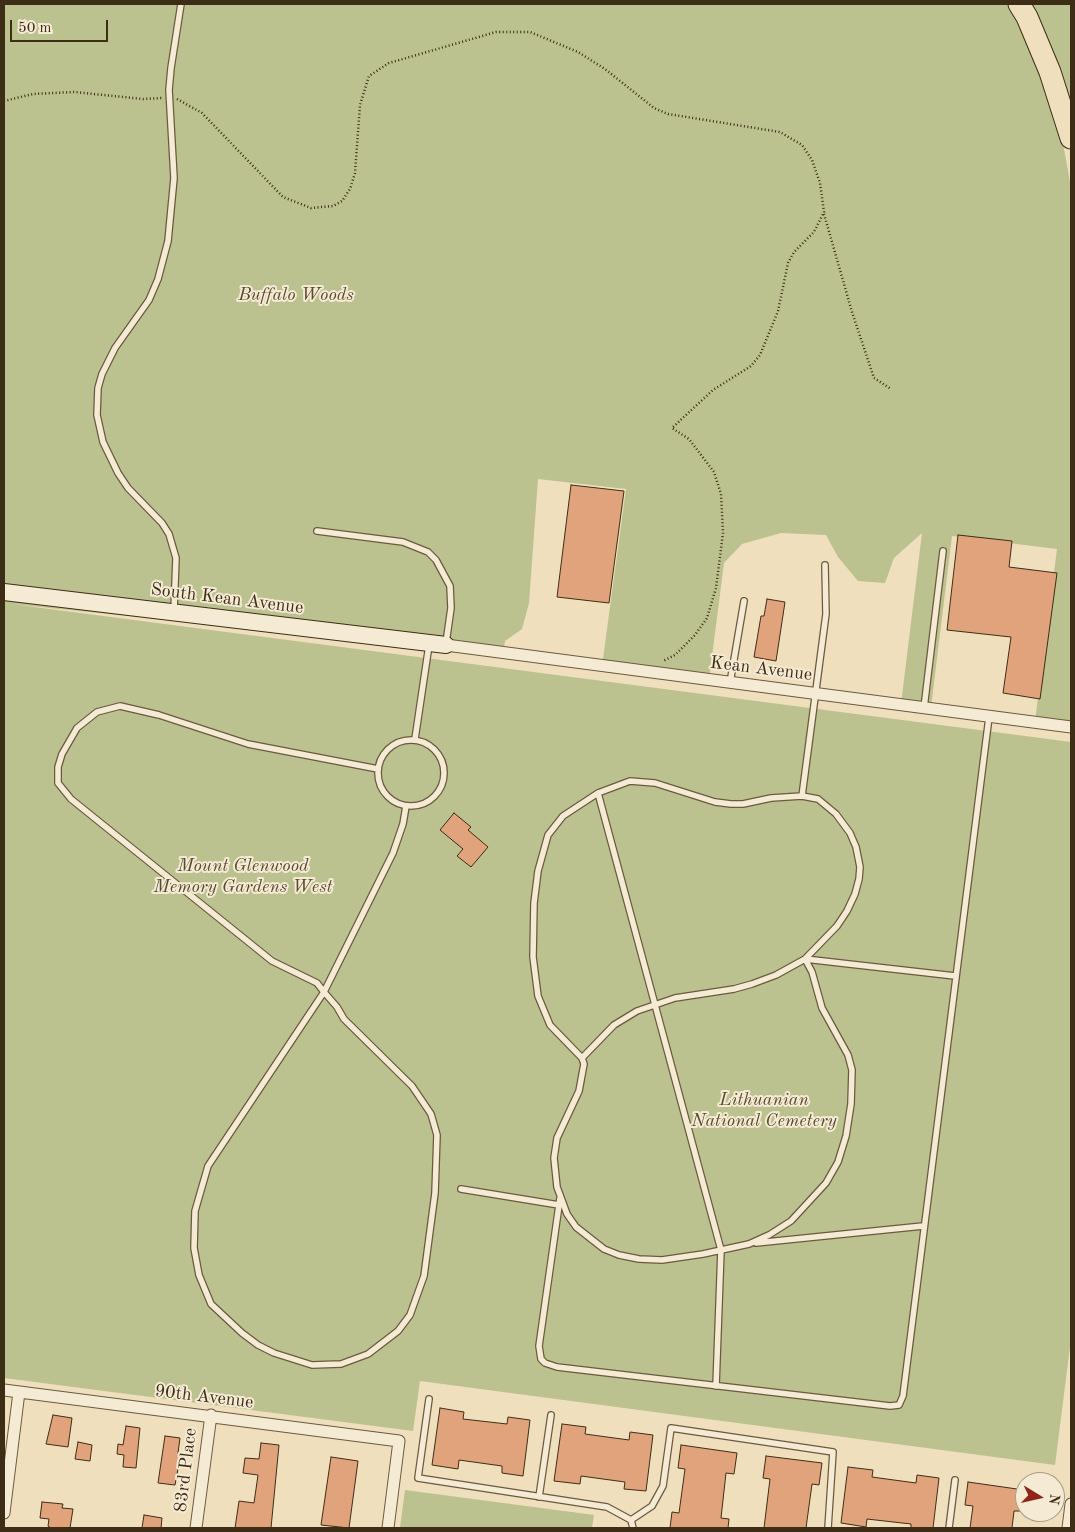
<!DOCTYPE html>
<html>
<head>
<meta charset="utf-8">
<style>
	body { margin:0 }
	#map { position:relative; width:1075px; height:1532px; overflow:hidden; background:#efdfbd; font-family:"Old Standard TT",serif }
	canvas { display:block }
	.frame { position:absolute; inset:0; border:5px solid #3e2d16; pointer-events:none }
	.north { position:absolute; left:1015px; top:1472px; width:50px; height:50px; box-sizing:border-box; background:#f5ead4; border:1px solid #ac9e88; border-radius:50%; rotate:99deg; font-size:14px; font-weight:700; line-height:20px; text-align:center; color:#3e2d16 }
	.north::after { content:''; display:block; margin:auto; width:18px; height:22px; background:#8f2418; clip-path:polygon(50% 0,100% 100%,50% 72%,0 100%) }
	.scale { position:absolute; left:10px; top:20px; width:98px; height:22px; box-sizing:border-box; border:2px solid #3e2d16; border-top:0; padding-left:6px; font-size:15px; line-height:18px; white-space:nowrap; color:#3e2d16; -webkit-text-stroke:4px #f5ead4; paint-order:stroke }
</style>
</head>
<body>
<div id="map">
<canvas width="1075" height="1532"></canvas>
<div class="frame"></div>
<div class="north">N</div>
<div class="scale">50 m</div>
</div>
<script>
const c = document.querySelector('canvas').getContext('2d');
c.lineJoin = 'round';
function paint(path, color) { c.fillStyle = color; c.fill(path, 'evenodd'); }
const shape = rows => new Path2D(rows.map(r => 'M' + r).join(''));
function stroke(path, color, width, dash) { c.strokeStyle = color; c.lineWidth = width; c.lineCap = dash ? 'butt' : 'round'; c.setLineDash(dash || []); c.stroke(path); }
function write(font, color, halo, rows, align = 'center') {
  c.font = font + ' "Old Standard TT",serif'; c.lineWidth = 4; c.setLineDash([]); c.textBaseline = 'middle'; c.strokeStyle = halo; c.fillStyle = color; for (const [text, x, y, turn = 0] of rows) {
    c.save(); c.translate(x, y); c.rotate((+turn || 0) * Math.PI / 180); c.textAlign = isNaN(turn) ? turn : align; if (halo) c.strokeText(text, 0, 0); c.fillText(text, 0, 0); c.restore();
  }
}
paint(shape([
	[4,4,1009,4,1029,41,1063,144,1071,187,1071,725,1035,721,1057,549,952,536,931,707,901,704,922,533,894,558,885,583,858,581,838,557,826,535,781,533,742,544,724,563,709,680,602,666,626,489,538,479,529,603,522,629,505,641,503,654,511,655,11,604,1071,742,1071,1339,1055,1465,420,1381,413,1431,4,1378],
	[1027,4,1071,4,1071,110],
	[405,1490,594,1515,592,1528,400,1528]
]), '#bbc18f');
const building = shape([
	[571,485,624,491,609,603,557,597,571,485],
	[958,535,1012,541,1009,567,1057,573,1040,699,1003,693,1011,637,947,630,958,535],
	[767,599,785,602,776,661,754,657,761,616,764,616,767,599],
	[454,813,471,827,468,830,488,847,471,867,457,856,463,849,440,830,454,813],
	[440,1408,464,1412,463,1419,507,1424,508,1417,530,1420,523,1476,502,1473,502,1466,459,1460,458,1469,432,1465,440,1408],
	[53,1415,72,1418,68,1447,46,1444,53,1415],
	[562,1424,586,1427,585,1434,629,1440,630,1432,653,1435,646,1491,624,1489,625,1482,581,1476,580,1484,554,1481,562,1424],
	[126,1426,140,1428,136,1468,123,1467,124,1455,117,1454,118,1444,123,1445,126,1426],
	[165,1436,180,1438,178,1453,181,1453,175,1485,158,1483,165,1436],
	[78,1442,92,1445,90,1461,75,1459,78,1442],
	[261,1443,279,1445,271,1528,235,1528,239,1501,254,1503,258,1475,243,1473,245,1458,259,1459,261,1443],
	[681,1445,737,1453,734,1474,726,1473,721,1518,729,1519,728,1528,670,1528,672,1512,679,1513,685,1469,678,1468,681,1445],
	[766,1456,822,1463,819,1485,812,1484,806,1528,764,1528,770,1479,763,1478,766,1456],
	[331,1457,358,1461,349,1528,321,1525,331,1457],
	[848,1467,873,1470,872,1477,916,1483,917,1475,939,1478,933,1528,911,1528,911,1524,867,1519,866,1527,841,1523,848,1467],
	[968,1482,1024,1490,1021,1511,1014,1511,1012,1528,970,1528,973,1506,965,1505,968,1482],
	[42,1502,63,1504,62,1508,73,1509,70,1528,51,1528,48,1526,49,1519,40,1518,42,1502],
	[144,1515,162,1518,161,1528,142,1528,144,1515]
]);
paint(building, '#e0a37c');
stroke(building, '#3e2d16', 1);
const lane = shape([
	[317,531,403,542,428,552,436,560,450,586,451,608,446,643],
	[174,610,176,558,169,534,162,523,128,488,118,473,103,442,97,415,98,388,102,374,115,348,149,300,158,279,168,241,174,178,169,90,171,68,181,4],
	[730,683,744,601],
	[924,708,943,551],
	[415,739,429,645],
	'378 773a33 33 0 1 1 66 0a33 33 0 1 1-66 0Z',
	[378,769,248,744,159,715,120,706,97,712,77,728,62,754,58,767,58,783,71,799,272,961,317,983,324,992,337,1007,344,1019,412,1086,431,1114,437,1135,435,1193,424,1276,410,1315,398,1331,368,1354,341,1364,312,1365,274,1353,258,1345,242,1333,211,1304,199,1275,194,1248,195,1211,208,1166,324,992,393,853,403,824,406,806],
	[598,793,721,1250,716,1386],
	[802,796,826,614,825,565],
	[805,959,955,976],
	[582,1058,614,1025,637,1011,675,998,734,989,752,984,776,975,805,959,837,926,847,911,855,894,859,879,860,867,856,847,850,833,836,814,818,799,802,796,771,798,743,804,731,804,715,802,655,783,630,781,598,793,563,816,548,835,538,871,534,903,533,957,538,996,550,1025,582,1058,584,1064,579,1091,557,1138,554,1158,557,1187,567,1214,576,1227,604,1249,619,1255,639,1259,662,1260,703,1254,749,1244,769,1235,791,1221,826,1183,838,1162,846,1136,851,1104,852,1070,848,1055,822,1008,812,972,805,959],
	[461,1189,559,1205],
	[560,1198,539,1346,541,1359,545,1363,557,1367,890,1406,899,1405,903,1396,989,717],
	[756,1243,923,1226],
	[429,1399,418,1478,607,1507,631,1520,633,1528],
	[539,1497,551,1415],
	[631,1520,652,1506,663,1486,671,1428,833,1452,828,1528],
	[949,1528,955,1480]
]);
const street = shape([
	[446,645,1071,727],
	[4,1390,399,1441,388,1528],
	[4,1513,19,1392],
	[196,1528,211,1415],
	[1068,1528,1071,1504]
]);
const secondary = shape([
	[4,592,446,645]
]);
const highway = shape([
	[1019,4,1027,17,1050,72,1071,138]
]);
stroke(lane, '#6a5a40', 8);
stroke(street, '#6a5a40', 13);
stroke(secondary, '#3e2d16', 18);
stroke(highway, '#3e2d16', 23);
stroke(shape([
	[177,99,202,113,283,197,311,208,333,206,342,201,350,189,355,173,360,105,369,76,389,63,496,32,530,32,578,52,605,69,654,108,668,114,780,132,802,145,812,160,820,183,824,212,814,232,794,252,788,263,778,311,760,355,751,366,713,390,672,428,689,439,714,472,721,494,723,533,716,588,707,618,695,635,675,655,663,661],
	[4,101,33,94,74,92,143,99,162,98],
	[824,214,852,312,874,378,891,389]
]), '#3e2d16', 2.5, [1, 2.5]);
stroke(lane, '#f5ead4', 5.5);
stroke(street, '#f5ead4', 11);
stroke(secondary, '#f5ead4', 16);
stroke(highway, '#efdfbd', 21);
write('italic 18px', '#574b2e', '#f5ead4', [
	["Buffalo Woods",296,295],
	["Mount Glenwood",243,866],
	["Memory Gardens West",243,887],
	["Lithuanian",764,1100],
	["National Cemetery",764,1121]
]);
write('18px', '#3e2d16', '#f5ead4', [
	["South Kean Avenue",227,599,7],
	["Kean Avenue",761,669,7],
	["90th Avenue",204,1397,7],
	["83rd Place",186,1470,-83]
]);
</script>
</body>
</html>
